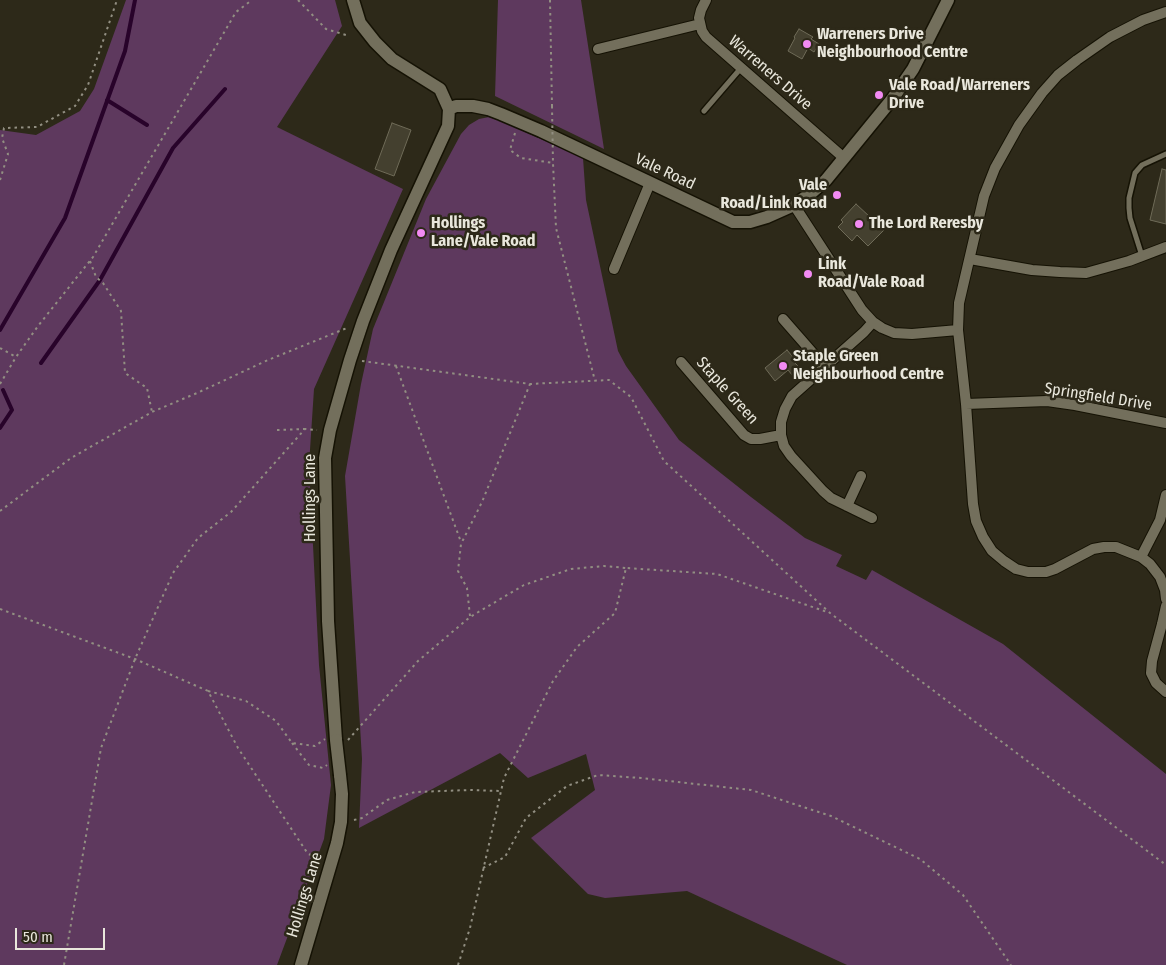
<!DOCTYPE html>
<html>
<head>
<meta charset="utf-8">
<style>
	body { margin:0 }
	#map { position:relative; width:1166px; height:965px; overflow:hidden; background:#2d2919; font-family:"Fira Sans Condensed",sans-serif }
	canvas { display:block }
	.scale { position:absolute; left:15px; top:928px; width:90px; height:22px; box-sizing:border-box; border:2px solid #e9e7dc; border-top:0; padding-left:6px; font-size:15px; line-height:18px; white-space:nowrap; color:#e9e7dc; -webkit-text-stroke:4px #2d2919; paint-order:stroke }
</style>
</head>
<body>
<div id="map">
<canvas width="1166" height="965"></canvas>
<div class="scale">50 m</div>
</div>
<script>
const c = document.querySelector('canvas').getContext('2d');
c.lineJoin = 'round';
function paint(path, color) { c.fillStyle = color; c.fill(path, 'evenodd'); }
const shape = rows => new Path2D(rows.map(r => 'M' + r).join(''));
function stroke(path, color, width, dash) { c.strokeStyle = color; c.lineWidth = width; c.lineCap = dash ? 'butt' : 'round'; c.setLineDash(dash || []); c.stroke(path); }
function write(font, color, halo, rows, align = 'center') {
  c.font = font + ' "Fira Sans Condensed",sans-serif'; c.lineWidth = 5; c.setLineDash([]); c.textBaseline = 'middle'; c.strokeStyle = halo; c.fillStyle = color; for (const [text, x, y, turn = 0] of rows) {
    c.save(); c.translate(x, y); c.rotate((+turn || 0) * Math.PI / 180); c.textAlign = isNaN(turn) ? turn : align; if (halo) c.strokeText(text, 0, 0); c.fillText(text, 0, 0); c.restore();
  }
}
paint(shape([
	[126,0,335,0,342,26,277,127,403,189,314,389,309,465,319,665,331,785,324,839,277,965,0,965,0,128,0,130,36,135,80,111,94,89],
	[498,0,581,0,604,149,495,96],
	[489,117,501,121,583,158,586,200,618,351,626,366,679,440,751,497,805,538,842,555,836,566,866,580,872,570,1003,644,1166,774,1166,965,847,965,687,891,605,898,588,894,531,838,595,790,586,754,528,778,500,753,359,828,362,759,345,476,361,384,373,329,426,199,461,134,469,125,479,119]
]), '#5e395e');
stroke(shape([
	[107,100,147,125],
	[0,330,65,218,125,51,135,0],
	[41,363,100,280,173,148,225,89],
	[0,428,12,410,3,390]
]), '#28032a', 4);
const building = shape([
	[799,29,813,37,811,39,819,44,814,52,808,48,802,59,788,51,795,38,794,37,799,29],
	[392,123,411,130,394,176,375,169,392,123],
	[1162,169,1166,170,1166,224,1150,220,1162,169],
	[856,204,884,230,868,246,857,235,852,241,838,227,843,222,841,220,856,204],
	[787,350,797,362,795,363,801,369,793,376,788,370,775,381,765,368,787,350]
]);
paint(building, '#44402f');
stroke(building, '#6f6b58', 1);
const lane = shape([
	[704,111,741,68],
	[1142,256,1130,218,1129,208,1129,198,1135,173,1142,165,1166,154]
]);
const street = shape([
	[706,0,701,10,699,18,702,31,706,37,844,158],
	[1166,12,1143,20,1110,37,1077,60,1058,75,1042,93,1019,125,995,168,984,196,959,303,958,330,966,404,973,504,976,521,983,537,992,551,1004,561,1016,569,1028,572,1046,572,1055,569,1093,549,1104,547,1116,547,1141,557,1150,564,1160,577,1165,590,1166,599],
	[598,49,700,24],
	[794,205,862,310,873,322,882,328,894,333,912,334,958,330],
	[970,259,1032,270,1060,272,1086,273,1129,261,1166,247],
	[614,269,650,183],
	[783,319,825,367],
	[681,362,744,435,751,439,760,439,781,435],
	[966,404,1047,401,1075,405,1166,423],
	[847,506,861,476],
	[872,518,831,498,823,491,791,456,784,446,781,435,781,422,785,409,792,396,864,332,873,322],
	[1141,557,1160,520,1166,495],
	[1166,606,1162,624,1152,661,1151,673,1156,683,1166,692]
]);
const secondary = shape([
	[449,109,456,106,473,106,488,109,501,114,541,131,733,222,750,222,767,217,794,205,810,194,826,180,893,98,913,69,948,0],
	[336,740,328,621,325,458,330,430,350,360,363,321,391,250,448,126,449,109,440,89,392,59,375,42,360,23,353,0],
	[301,965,337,843,341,822,342,794,340,775]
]);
stroke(lane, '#151204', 8);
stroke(street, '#151204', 12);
stroke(secondary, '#151204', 15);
stroke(shape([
	[298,0,326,29,346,35],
	[550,0,552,106],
	[515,133,510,150,521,158,553,163,556,228,595,381],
	[0,180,8,154,2,138,4,128,37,127,75,106,88,85,117,0],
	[90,261,96,277,103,283,121,311,125,373,147,388,152,412],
	[0,348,16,357],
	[362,361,530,384,609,380,631,397,664,461,830,613,1166,865],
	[396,366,461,542],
	[0,384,16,357,38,326,93,257,236,12,252,0],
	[277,430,305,429],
	[0,511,71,458,152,412,197,393,268,360,347,328],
	[0,609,135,659,208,691,238,748,308,854,320,858],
	[470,616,467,588,458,571,461,544,482,502,530,384],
	[208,691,246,701,276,721,292,743,315,746,325,739],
	[348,740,418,661,470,617,524,585,571,569,604,566,626,568],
	[292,743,309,765,323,768,327,765],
	[354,820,362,818,387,800,415,792,470,790,501,791],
	[483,868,505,857,526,818,567,786,598,775,641,778,751,790,831,816,920,859,963,895,1011,965],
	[64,965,101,748,135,659,173,573,198,538,231,512,305,429,317,430],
	[458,965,470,928,504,778,553,681,577,647,615,613,626,568,717,574,827,612]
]), '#928f82', 2, [2.5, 4]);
stroke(lane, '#736f5c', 5);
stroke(street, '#736f5c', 10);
stroke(secondary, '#736f5c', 12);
const secondaryBridge = shape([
	[336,740,340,775]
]);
stroke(secondaryBridge, '#151204', 15, []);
stroke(shape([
	[552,106,553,163]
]), '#928f82', 2, [2.5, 4]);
stroke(secondaryBridge, '#736f5c', 12);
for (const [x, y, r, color] of [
	[807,44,5,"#f28af3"],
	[879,95,5,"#f28af3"],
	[837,195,5,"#f28af3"],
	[859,224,5,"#f28af3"],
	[421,233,5,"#f28af3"],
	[808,274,5,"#f28af3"],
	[783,366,5,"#f28af3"]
]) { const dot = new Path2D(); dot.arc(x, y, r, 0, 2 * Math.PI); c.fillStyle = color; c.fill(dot); stroke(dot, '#2d2919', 2); }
write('bold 16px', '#e9e7dc', '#2d2919', [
	["Warreners Drive",817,35],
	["Neighbourhood Centre",817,53],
	["Vale Road/Warreners",889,86],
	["Drive",889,104],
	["Vale",827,186,"right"],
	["Road/Link Road",827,204,"right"],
	["Hollings",431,224],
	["Lane/Vale Road",431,242],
	["The Lord Reresby",869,224],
	["Link",818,265],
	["Road/Vale Road",818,283],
	["Staple Green",793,357],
	["Neighbourhood Centre",793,375]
], 'left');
write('16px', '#e9e7dc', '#2d2919', [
	["Warreners Drive",770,73,41],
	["Vale Road",665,172,25],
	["Staple Green",727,391,48],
	["Springfield Drive",1098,397,9],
	["Hollings Lane",311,498,-90],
	["Hollings Lane",305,895,-73]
]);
</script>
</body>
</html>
